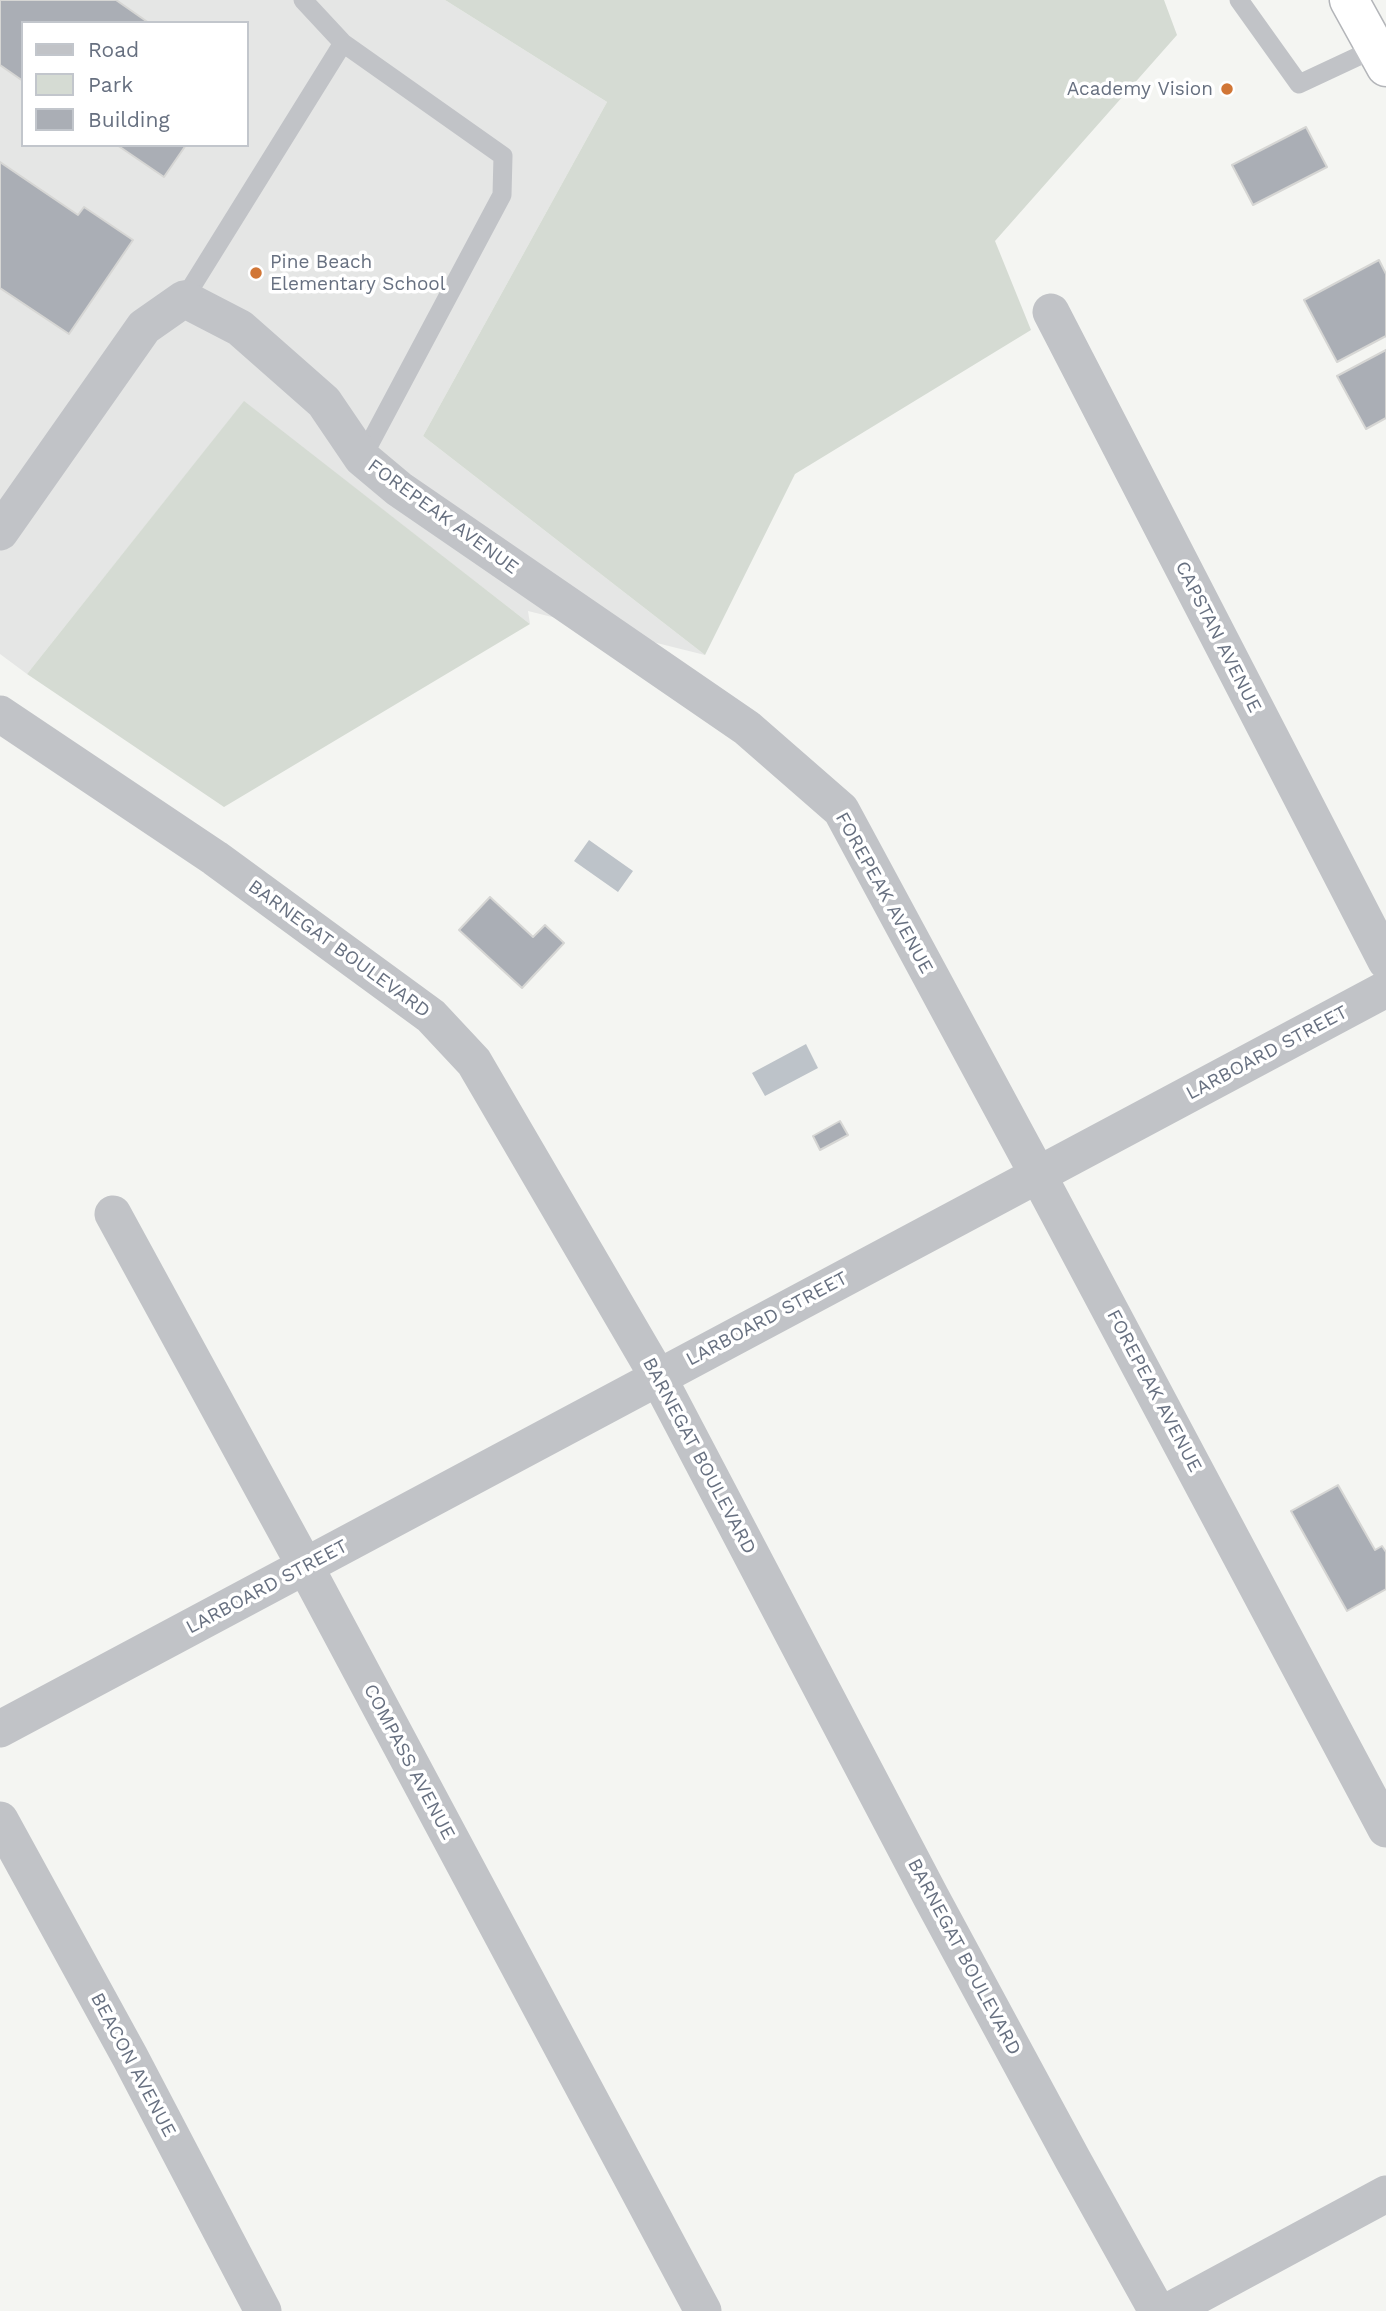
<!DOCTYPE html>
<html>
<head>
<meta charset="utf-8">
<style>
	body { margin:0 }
	#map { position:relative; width:1386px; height:2311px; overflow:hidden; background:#f4f5f2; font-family:"Work Sans",sans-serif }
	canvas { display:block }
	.legend { position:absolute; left:21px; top:21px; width:228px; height:126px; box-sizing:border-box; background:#fff; border:2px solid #c2c6cc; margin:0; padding:9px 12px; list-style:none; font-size:21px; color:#677080 }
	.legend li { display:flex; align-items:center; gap:14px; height:35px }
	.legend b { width:35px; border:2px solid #c2c6cc }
</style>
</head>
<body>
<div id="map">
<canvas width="1386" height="2311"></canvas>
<ul class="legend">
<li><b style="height:9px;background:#c1c3c7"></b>Road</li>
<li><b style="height:19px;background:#d5dbd3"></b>Park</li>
<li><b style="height:19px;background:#aaaeb5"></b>Building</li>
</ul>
</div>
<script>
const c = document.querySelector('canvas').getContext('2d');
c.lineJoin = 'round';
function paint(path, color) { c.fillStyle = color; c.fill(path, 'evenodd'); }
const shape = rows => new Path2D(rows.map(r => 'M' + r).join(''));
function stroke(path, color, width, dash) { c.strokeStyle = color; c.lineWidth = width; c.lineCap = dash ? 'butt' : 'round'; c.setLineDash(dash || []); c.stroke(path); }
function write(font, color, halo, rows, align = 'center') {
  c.font = font + ' "Work Sans",sans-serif'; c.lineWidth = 7; c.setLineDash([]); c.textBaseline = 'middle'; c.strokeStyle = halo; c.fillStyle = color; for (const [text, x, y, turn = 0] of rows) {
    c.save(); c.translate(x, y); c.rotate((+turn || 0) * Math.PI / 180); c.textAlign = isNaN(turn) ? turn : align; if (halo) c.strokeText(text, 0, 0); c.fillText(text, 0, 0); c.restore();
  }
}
paint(shape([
	[0,0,445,0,607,102,423,436,705,655,528,611,530,624,244,402,27,674,0,654],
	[23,23,247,23,247,145,23,145]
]), '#e5e6e5');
paint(shape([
	[445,0,1164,0,1177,35,995,241,1031,330,795,474,705,655,423,436,607,102],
	[244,401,530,624,224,807,27,674]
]), '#d5dbd3');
paint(shape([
	[589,840,633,871,618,892,574,861],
	[806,1044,818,1068,765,1096,752,1073]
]), '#bdc3c9');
const building = shape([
	[0,0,116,0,149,23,23,23,23,81,0,65,0,0],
	[1306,127,1327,167,1253,205,1232,165,1306,127],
	[117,145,186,145,164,177,117,145],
	[0,162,78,215,84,207,133,240,69,334,0,288,0,162],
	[1379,260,1386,274,1386,336,1337,362,1304,300,1379,260],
	[1386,350,1386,418,1366,429,1337,376,1386,350],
	[490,897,533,937,545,925,564,943,522,988,459,930,490,897],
	[840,1121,848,1135,820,1150,813,1136,840,1121],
	[1338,1485,1375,1550,1382,1546,1386,1552,1386,1589,1347,1611,1291,1511,1338,1485]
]);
paint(building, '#aaaeb5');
stroke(building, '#d6d6d4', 2);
const highway = shape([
	[1349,0,1386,67]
]);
stroke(highway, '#b3b5b9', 41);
stroke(shape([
	[303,0,343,43,503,156,502,195,362,458],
	[1239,0,1299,84,1376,48],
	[184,299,343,43]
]), '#c1c3c7', 19);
stroke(shape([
	[1051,312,1386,961],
	[0,532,144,327,184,299,240,328,324,402,362,458,399,489,747,728,841,810,1038,1175,1386,1829],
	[0,714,215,858,431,1016,474,1062,658,1377,931,1897,1073,2160,1157,2311],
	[113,1214,305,1566,703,2311],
	[0,1729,1386,989],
	[0,1820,130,2057,263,2311],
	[1169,2311,1386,2194]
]), '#c1c3c7', 37);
stroke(highway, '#fff', 38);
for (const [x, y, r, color] of [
	[1227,89,7,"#d17636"],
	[256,273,7,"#d17636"]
]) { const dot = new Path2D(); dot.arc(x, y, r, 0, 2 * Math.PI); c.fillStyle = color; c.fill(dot); stroke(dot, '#fff', 2.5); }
write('19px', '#677080', '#fff', [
	["Academy Vision",1213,89],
	["Pine Beach",270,262,"left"],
	["Elementary School",270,284,"left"]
], 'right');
write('19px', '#677080', '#fff', [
	["FOREPEAK AVENUE",443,517,36],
	["CAPSTAN AVENUE",1218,637,63],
	["FOREPEAK AVENUE",884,893,61],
	["BARNEGAT BOULEVARD",339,949,36],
	["LARBOARD STREET",1267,1053,-28],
	["LARBOARD STREET",767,1319,-28],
	["FOREPEAK AVENUE",1154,1391,62],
	["BARNEGAT BOULEVARD",699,1456,62],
	["LARBOARD STREET",267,1587,-28],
	["COMPASS AVENUE",409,1762,62],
	["BARNEGAT BOULEVARD",964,1957,62],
	["BEACON AVENUE",133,2065,62]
]);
</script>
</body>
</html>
